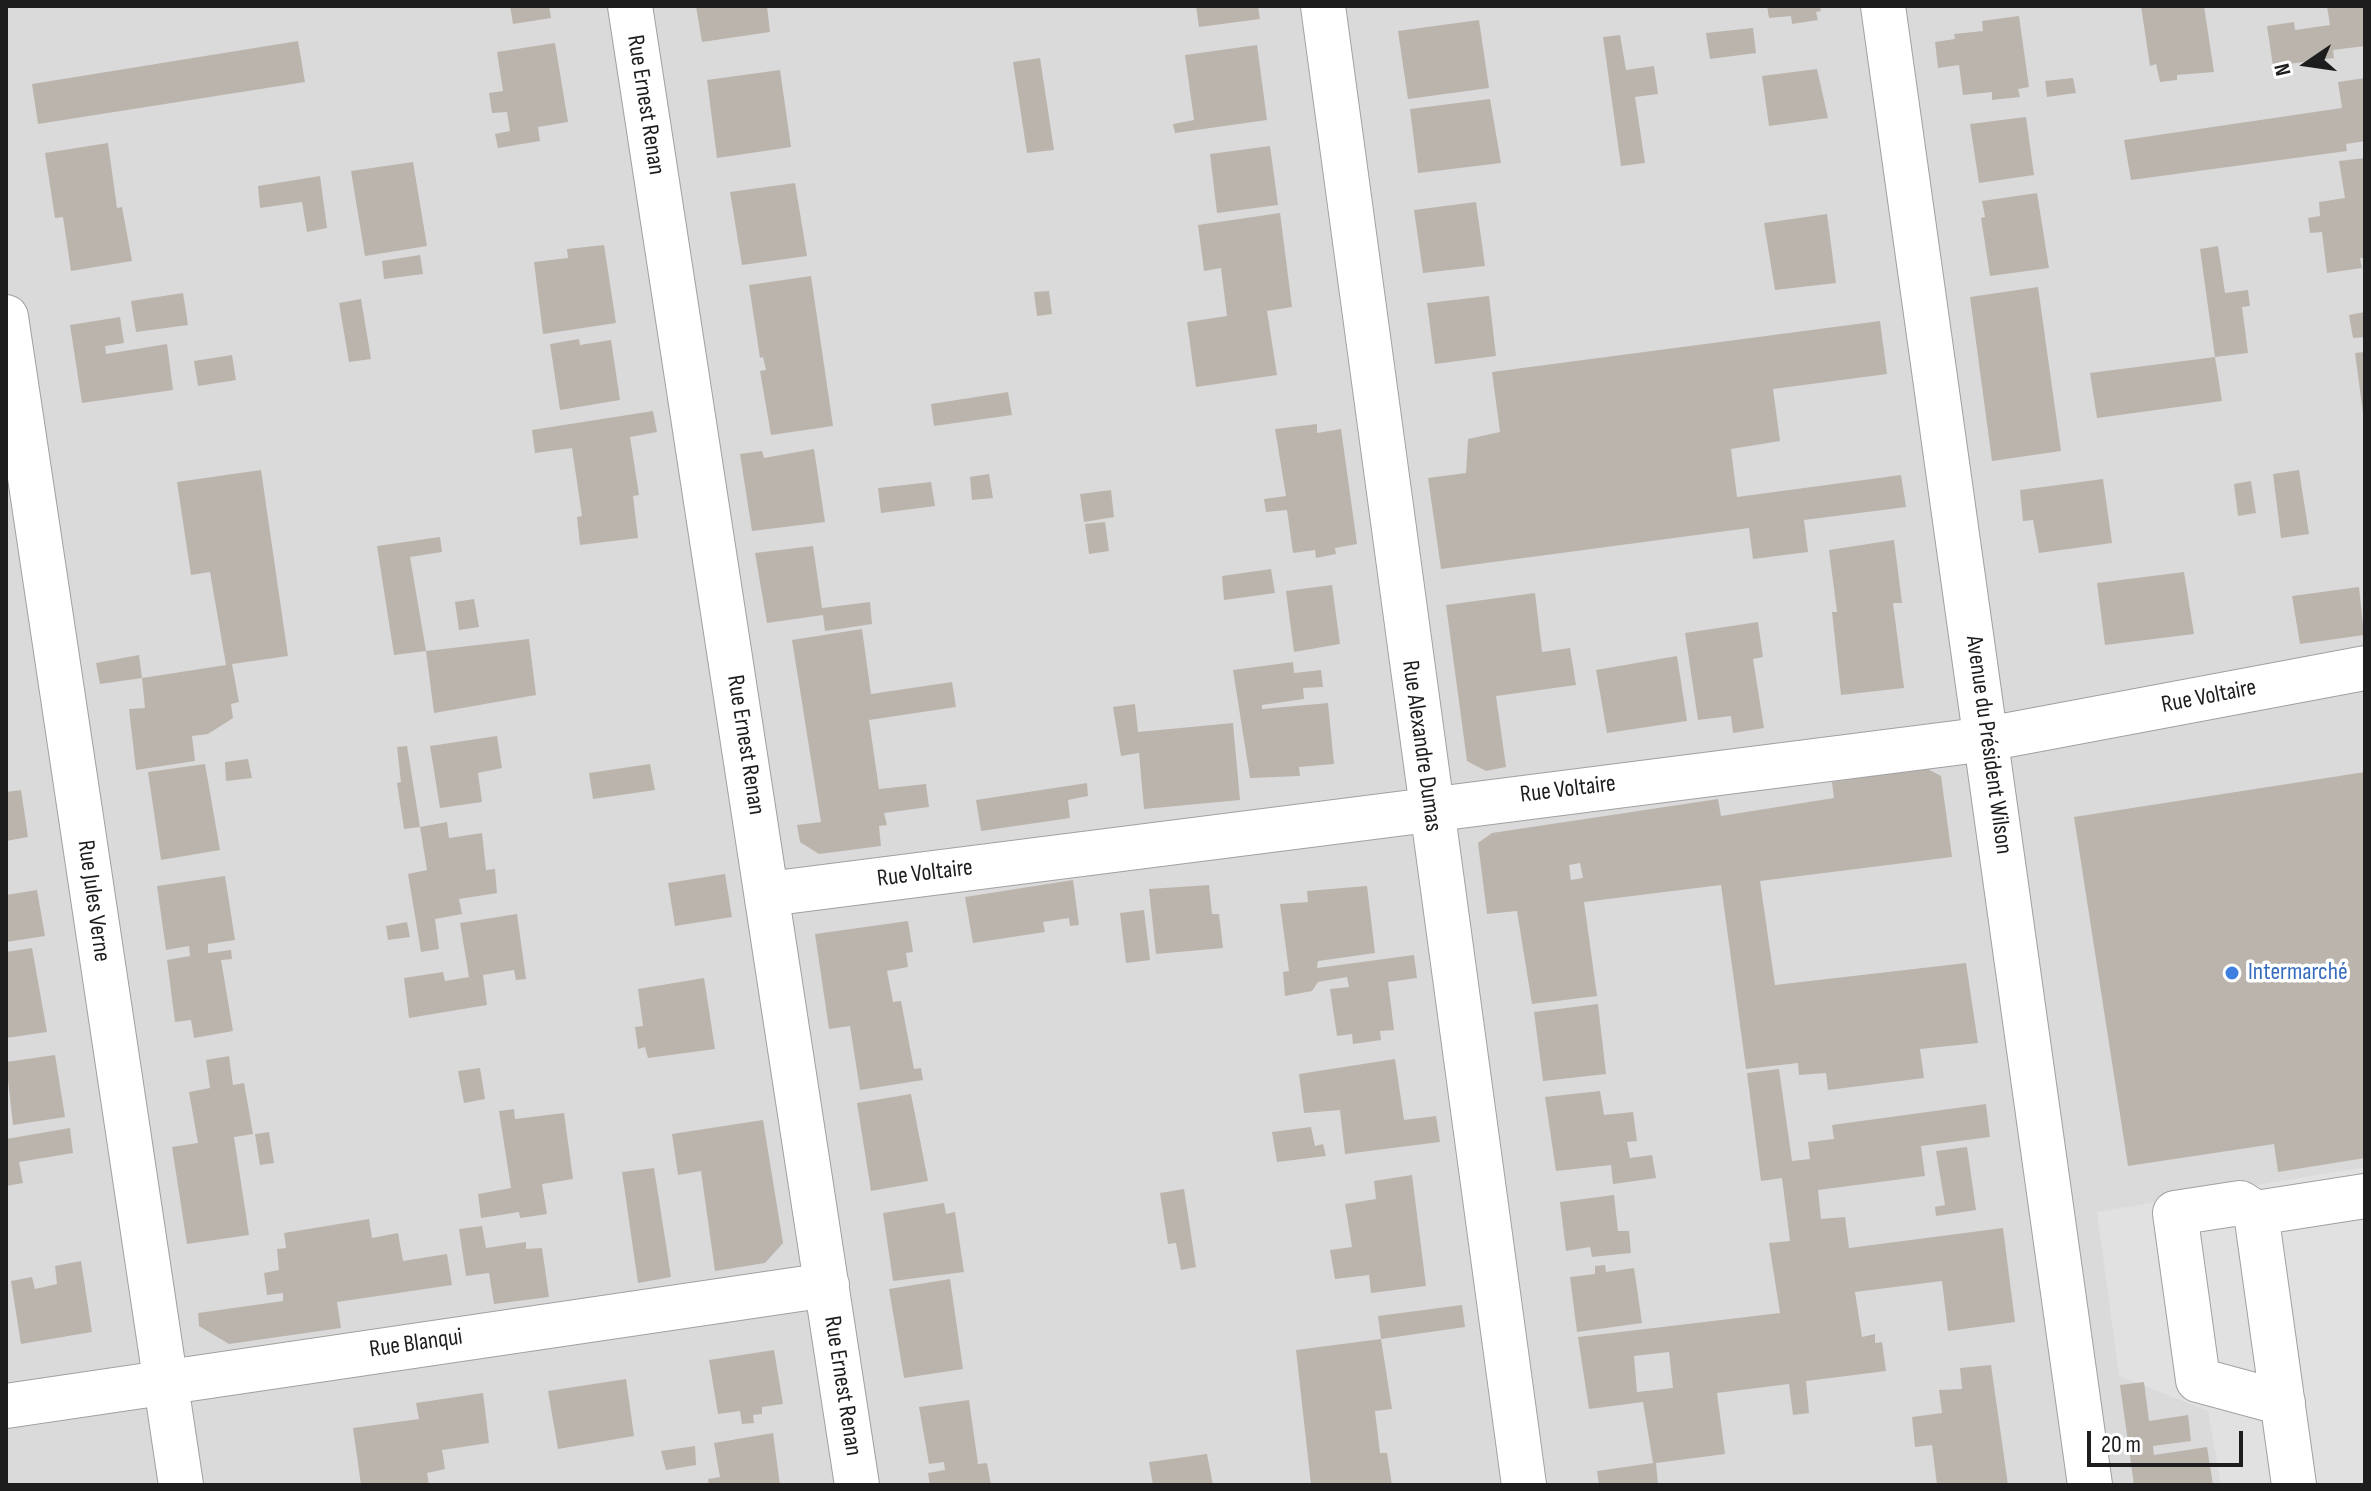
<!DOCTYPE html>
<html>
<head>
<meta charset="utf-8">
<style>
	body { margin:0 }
	#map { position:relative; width:2371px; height:1491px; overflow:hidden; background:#eeece4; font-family:"Sofia Sans Condensed",sans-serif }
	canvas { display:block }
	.frame { position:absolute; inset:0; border:8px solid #1d1d1d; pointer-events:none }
	.north { position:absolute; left:2267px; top:24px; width:80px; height:80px; -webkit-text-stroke:6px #fff; paint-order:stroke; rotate:257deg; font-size:22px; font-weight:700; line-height:32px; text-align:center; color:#1d1d1d }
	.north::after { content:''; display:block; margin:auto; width:28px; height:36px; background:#1d1d1d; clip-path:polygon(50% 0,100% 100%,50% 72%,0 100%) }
	.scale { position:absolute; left:2087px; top:1431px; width:156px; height:36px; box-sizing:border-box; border:4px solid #1d1d1d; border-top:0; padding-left:10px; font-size:24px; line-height:28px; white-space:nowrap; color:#1d1d1d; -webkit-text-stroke:6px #fff; paint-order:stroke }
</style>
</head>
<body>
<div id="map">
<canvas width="2371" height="1491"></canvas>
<div class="frame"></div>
<div class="north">N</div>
<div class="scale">20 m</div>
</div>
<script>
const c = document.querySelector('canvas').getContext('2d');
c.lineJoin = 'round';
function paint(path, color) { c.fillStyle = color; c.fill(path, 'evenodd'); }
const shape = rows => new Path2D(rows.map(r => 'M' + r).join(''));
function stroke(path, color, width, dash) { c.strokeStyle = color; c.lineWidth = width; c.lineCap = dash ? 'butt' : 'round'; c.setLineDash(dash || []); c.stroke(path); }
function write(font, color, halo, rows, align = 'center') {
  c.font = font + ' "Sofia Sans Condensed",sans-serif'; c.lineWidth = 7; c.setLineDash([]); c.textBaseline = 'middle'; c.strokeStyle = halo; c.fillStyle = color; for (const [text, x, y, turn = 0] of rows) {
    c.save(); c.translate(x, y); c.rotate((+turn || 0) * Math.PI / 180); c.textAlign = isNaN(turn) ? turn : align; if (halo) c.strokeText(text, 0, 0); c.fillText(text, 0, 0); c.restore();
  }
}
paint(shape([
	[6,6,2365,6,2365,1485,6,1485]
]), '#dbdada');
paint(shape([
	[2365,1167,2365,1485,2221,1485,2208,1411,2119,1376,2097,1212]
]), '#e1e1e1');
paint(shape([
	[510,6,549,6,551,18,513,24],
	[696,6,767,6,770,32,702,42],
	[1196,6,1258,6,1260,19,1199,27],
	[1767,6,1820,6,1821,11,1816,12,1818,20,1792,24,1791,16,1769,18],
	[2141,6,2204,6,2214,72,2177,75,2177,80,2160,82,2156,64,2150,66],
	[2327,6,2365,6,2365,46,2333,50,2334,58,2273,66,2267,26,2294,22,2295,30,2330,25],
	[2019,16,2029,87,2018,89,2020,97,1992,100,1992,92,1963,95,1959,65,1938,68,1935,42,1955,39,1954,34,1983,31,1982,21],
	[1479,20,1489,88,1408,99,1398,31],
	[1753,28,1756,53,1710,59,1706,33],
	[1620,35,1626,70,1654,66,1658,94,1635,97,1645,163,1621,166,1603,37],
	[298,41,305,82,38,124,32,84],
	[555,43,568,122,538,127,540,141,498,148,495,134,510,131,507,112,492,113,489,93,503,91,497,52],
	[1257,45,1267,120,1175,133,1173,124,1194,120,1185,55],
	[1040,58,1054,150,1027,153,1013,62],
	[1817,69,1828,118,1769,126,1762,76],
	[780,70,791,147,717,158,707,80],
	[2073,78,2076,93,2047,97,2045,81],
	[2365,78,2365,141,2346,144,2347,151,2131,180,2124,140,2342,108,2338,82],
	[1490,99,1501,163,1418,173,1410,109],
	[2026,117,2034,175,1979,183,1970,124],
	[108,143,117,208,122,207,132,261,71,271,63,217,55,218,45,153],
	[1270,146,1278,205,1217,213,1210,154],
	[2365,158,2365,258,2360,258,2362,268,2327,273,2322,232,2310,233,2308,218,2320,216,2319,202,2345,198,2339,161],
	[413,162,427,246,365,256,351,171],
	[320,176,327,228,307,232,302,202,260,208,258,186],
	[795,183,807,256,742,265,730,192],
	[2037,193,2049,268,1990,276,1981,218,1985,217,1982,201],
	[1476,202,1485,266,1423,273,1414,210],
	[1280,213,1292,307,1267,311,1277,375,1196,387,1187,322,1227,316,1221,268,1204,271,1198,225],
	[1827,214,1836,283,1775,290,1764,223],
	[604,245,616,323,543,334,534,262,568,258,567,249],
	[2218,246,2225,293,2248,290,2250,306,2242,307,2248,353,2215,357,2200,249],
	[420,255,423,274,384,279,382,261],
	[811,276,833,426,771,435,760,371,766,370,763,357,760,358,749,285],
	[2038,287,2061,451,1992,461,1970,297],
	[1049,291,1052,314,1037,316,1034,292],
	[183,293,188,325,136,332,131,301],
	[1489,296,1496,356,1435,364,1427,303],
	[361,299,371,359,349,362,339,303],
	[2365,312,2365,337,2353,338,2349,315],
	[120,317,124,343,105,346,106,354,167,344,173,390,82,403,70,325],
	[1880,321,1887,374,1773,389,1780,441,1731,449,1737,497,1901,475,1906,507,1804,520,1808,552,1753,559,1749,528,1441,569,1428,478,1466,473,1468,439,1500,432,1492,372],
	[579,339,580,345,611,340,620,400,560,410,550,344],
	[2365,352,2365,413,2363,413,2355,353],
	[232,355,236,380,198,386,194,361],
	[2215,357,2222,401,2097,418,2090,373],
	[1008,392,1012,415,934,426,931,404],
	[653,411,657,432,630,437,639,495,633,496,638,538,580,545,577,517,582,516,572,448,535,453,532,430],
	[1317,424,1317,433,1341,429,1357,544,1335,548,1336,554,1316,558,1315,550,1293,553,1287,510,1266,512,1264,499,1286,496,1275,429],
	[814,449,825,522,752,531,740,454,762,451,764,458],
	[261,470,288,656,232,664,239,702,231,704,233,718,208,734,192,736,195,761,136,770,129,709,145,708,142,678,226,665,210,572,191,575,177,482],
	[2299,470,2309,534,2281,538,2273,474],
	[989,474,993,498,972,500,970,477],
	[2103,479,2112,543,2039,553,2033,520,2023,521,2020,490],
	[2251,481,2256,513,2238,516,2234,484],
	[931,482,935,506,881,513,878,488],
	[1111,490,1114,517,1084,522,1080,494],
	[1105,522,1109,551,1089,554,1085,524],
	[440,537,442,552,410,557,426,651,394,655,377,546],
	[1894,540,1902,603,1893,603,1904,688,1841,695,1832,612,1837,612,1829,550],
	[813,546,822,608,870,602,872,624,825,631,823,615,767,623,755,553],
	[1271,569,1275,593,1224,600,1222,576],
	[2184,572,2194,634,2105,645,2097,583],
	[1332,585,1340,644,1294,652,1286,591],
	[2359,587,2364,635,2300,644,2292,596],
	[1535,593,1542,652,1570,648,1576,685,1496,696,1506,767,1486,771,1467,761,1446,605],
	[474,599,479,627,459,630,455,602],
	[1758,622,1763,657,1753,659,1764,728,1733,733,1731,716,1698,720,1685,633],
	[862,629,871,694,952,682,956,707,869,720,879,789,926,784,929,807,884,813,887,825,879,826,881,846,819,854,800,842,797,825,821,822,792,640],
	[529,639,536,695,434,713,426,651],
	[139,655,142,678,100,684,96,663],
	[1677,656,1687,721,1607,733,1596,670],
	[1293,662,1294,673,1321,670,1323,687,1303,688,1304,699,1262,705,1262,709,1328,703,1334,764,1299,767,1300,776,1250,778,1233,670],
	[1135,704,1138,732,1233,723,1240,800,1144,809,1139,753,1121,756,1113,707],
	[497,736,502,768,478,773,482,802,440,808,430,746],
	[407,746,420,827,447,822,449,838,482,833,486,870,495,869,497,893,459,899,462,914,435,919,439,949,421,952,408,874,427,870,420,827,404,829,397,783,401,782,397,747],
	[248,759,252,778,226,781,225,762],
	[205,764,220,850,161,860,148,772],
	[650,764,655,790,593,799,589,773],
	[1924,767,1941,776,1952,857,1760,881,1775,985,1966,963,1978,1043,1920,1049,1924,1078,1828,1090,1826,1073,1799,1075,1798,1063,1746,1069,1721,885,1584,902,1597,996,1532,1004,1517,911,1487,914,1478,843,1492,833,1718,799,1721,816,1834,798,1832,782],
	[1580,863,1583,878,1571,880,1569,865],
	[2365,772,2365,1158,2278,1172,2274,1144,2128,1166,2074,817],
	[1087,783,1088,796,1068,800,1070,818,981,831,976,800],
	[21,790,28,837,6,841,6,792],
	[725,874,732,917,675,926,668,883],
	[225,876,235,940,208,944,208,953,231,950,232,959,221,960,233,1031,194,1038,191,1020,175,1022,167,960,190,956,189,946,166,950,157,886],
	[1073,880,1079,925,1070,926,1069,918,1043,922,1045,932,973,943,965,897],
	[1209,885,1212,914,1219,914,1223,948,1156,954,1149,889],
	[1367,886,1375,953,1318,961,1317,968,1414,955,1417,978,1388,982,1394,1030,1380,1031,1381,1040,1353,1044,1352,1034,1337,1036,1330,989,1349,987,1347,977,1318,982,1312,991,1285,996,1283,972,1289,971,1280,904,1308,902,1307,891],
	[37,890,45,936,6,942,6,895],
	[1144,910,1150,960,1126,963,1120,913],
	[517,914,526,979,516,980,514,970,483,975,487,1005,409,1018,404,978,443,972,445,981,469,977,460,923],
	[908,921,913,952,906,953,908,967,887,971,893,1002,901,1001,914,1069,921,1068,923,1080,860,1090,850,1026,829,1029,815,934],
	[407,922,410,937,388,940,386,926],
	[32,948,47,1032,6,1038,6,952],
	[704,978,715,1049,648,1058,645,1047,638,1049,635,1027,643,1026,638,989],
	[1598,1004,1606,1074,1543,1081,1534,1012],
	[55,1055,65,1117,13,1125,6,1062],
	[229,1056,233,1085,244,1083,253,1134,234,1137,249,1235,187,1244,172,1147,198,1143,189,1092,210,1088,206,1060],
	[1395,1059,1404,1120,1436,1116,1440,1142,1345,1154,1340,1110,1304,1113,1299,1074],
	[480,1068,485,1099,464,1103,458,1071],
	[1779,1069,1792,1161,1810,1159,1808,1142,1834,1139,1832,1125,1986,1104,1990,1137,1921,1146,1925,1176,1818,1190,1821,1219,1845,1217,1849,1248,2003,1228,2015,1322,1948,1331,1942,1281,1855,1292,1862,1337,1875,1334,1875,1343,1882,1342,1886,1371,1806,1381,1809,1413,1793,1415,1789,1384,1717,1393,1725,1454,1656,1463,1658,1485,1599,1485,1597,1471,1653,1463,1643,1402,1589,1409,1578,1337,1780,1313,1769,1243,1790,1241,1782,1178,1761,1181,1747,1073],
	[1669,1352,1673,1388,1637,1392,1634,1356],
	[1600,1091,1604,1115,1633,1112,1637,1141,1627,1142,1630,1158,1652,1155,1656,1178,1613,1184,1611,1165,1556,1171,1545,1097],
	[911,1094,928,1181,871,1191,857,1103],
	[514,1109,515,1119,564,1113,573,1179,542,1184,547,1214,520,1218,519,1212,481,1218,478,1194,511,1188,499,1111],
	[763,1120,783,1243,765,1263,715,1271,701,1171,678,1175,672,1134],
	[1311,1127,1315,1146,1323,1144,1326,1156,1277,1162,1272,1132],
	[70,1128,73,1153,19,1162,23,1183,6,1186,6,1139],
	[269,1132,274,1163,260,1165,255,1134],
	[1967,1147,1976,1210,1936,1216,1935,1207,1945,1205,1936,1151],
	[654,1168,671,1277,638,1283,622,1172],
	[1412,1175,1426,1286,1371,1293,1369,1275,1335,1279,1330,1250,1352,1247,1345,1204,1376,1199,1374,1181],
	[1184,1189,1196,1267,1181,1270,1176,1243,1168,1244,1160,1193],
	[1614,1195,1618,1231,1629,1231,1631,1253,1592,1257,1590,1247,1566,1251,1560,1202],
	[944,1203,946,1214,955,1212,964,1272,893,1281,883,1213],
	[369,1219,372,1238,398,1233,403,1261,447,1254,452,1285,337,1302,341,1328,229,1344,199,1326,198,1313,283,1301,283,1293,267,1295,264,1273,279,1270,277,1249,286,1248,284,1233],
	[482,1226,486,1248,526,1242,526,1249,542,1248,549,1297,494,1304,489,1273,466,1276,459,1229],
	[81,1261,92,1332,21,1344,11,1281,32,1277,35,1289,57,1284,55,1266],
	[1605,1265,1606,1272,1634,1268,1642,1323,1577,1332,1570,1277,1595,1274,1595,1266],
	[950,1279,963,1369,904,1378,889,1289],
	[1462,1305,1465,1327,1381,1339,1378,1316],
	[1381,1339,1392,1409,1375,1411,1380,1453,1387,1453,1392,1485,1311,1485,1296,1350],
	[774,1350,783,1404,762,1407,762,1414,753,1415,754,1423,742,1424,740,1411,718,1414,709,1360],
	[1991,1365,2008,1485,1937,1485,1932,1445,1915,1447,1912,1417,1942,1413,1939,1390,1962,1389,1960,1368],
	[626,1379,634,1436,558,1449,548,1391],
	[2144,1382,2149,1421,2188,1415,2191,1441,2153,1446,2154,1455,2207,1447,2213,1485,2134,1485,2120,1385],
	[483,1393,489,1443,442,1450,445,1469,427,1473,429,1485,361,1485,353,1428,419,1419,416,1403],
	[969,1400,978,1464,987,1463,991,1485,930,1485,928,1473,945,1470,944,1462,929,1464,919,1407],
	[773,1433,780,1485,709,1485,708,1479,720,1477,714,1443],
	[695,1446,696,1465,666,1470,661,1451],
	[1207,1454,1213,1485,1153,1485,1149,1462]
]), '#bab4ad');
const minor = shape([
	[630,6,857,1485],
	[1323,6,1524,1485],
	[1883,6,2090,1485],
	[6,317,181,1485],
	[768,894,1987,739,2365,668],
	[2256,1213,2294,1485],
	[2283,1403,2198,1380,2175,1213,2240,1203,2256,1213,2365,1196],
	[6,1406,827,1285]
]);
stroke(minor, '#a1a1a1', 46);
stroke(minor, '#fff', 44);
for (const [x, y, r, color] of [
	[2232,973,8,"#3f7fe0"]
]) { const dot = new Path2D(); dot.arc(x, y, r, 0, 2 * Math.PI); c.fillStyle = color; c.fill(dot); stroke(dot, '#fff', 3); }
write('24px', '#1d1d1d', '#fff', [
	["Rue Ernest Renan",645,105,81],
	["Rue Voltaire",2209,697,-11],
	["Rue Ernest Renan",745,745,81],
	["Avenue du Président Wilson",1988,745,82],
	["Rue Alexandre Dumas",1421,746,82],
	["Rue Voltaire",1568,790,-7],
	["Rue Voltaire",925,874,-7],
	["Rue Jules Verne",93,901,82],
	["Rue Blanqui",416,1344,-8],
	["Rue Ernest Renan",842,1386,81]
]);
write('24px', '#366cbe', '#fff', [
	["Intermarché",2248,973]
], 'left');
</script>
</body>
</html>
